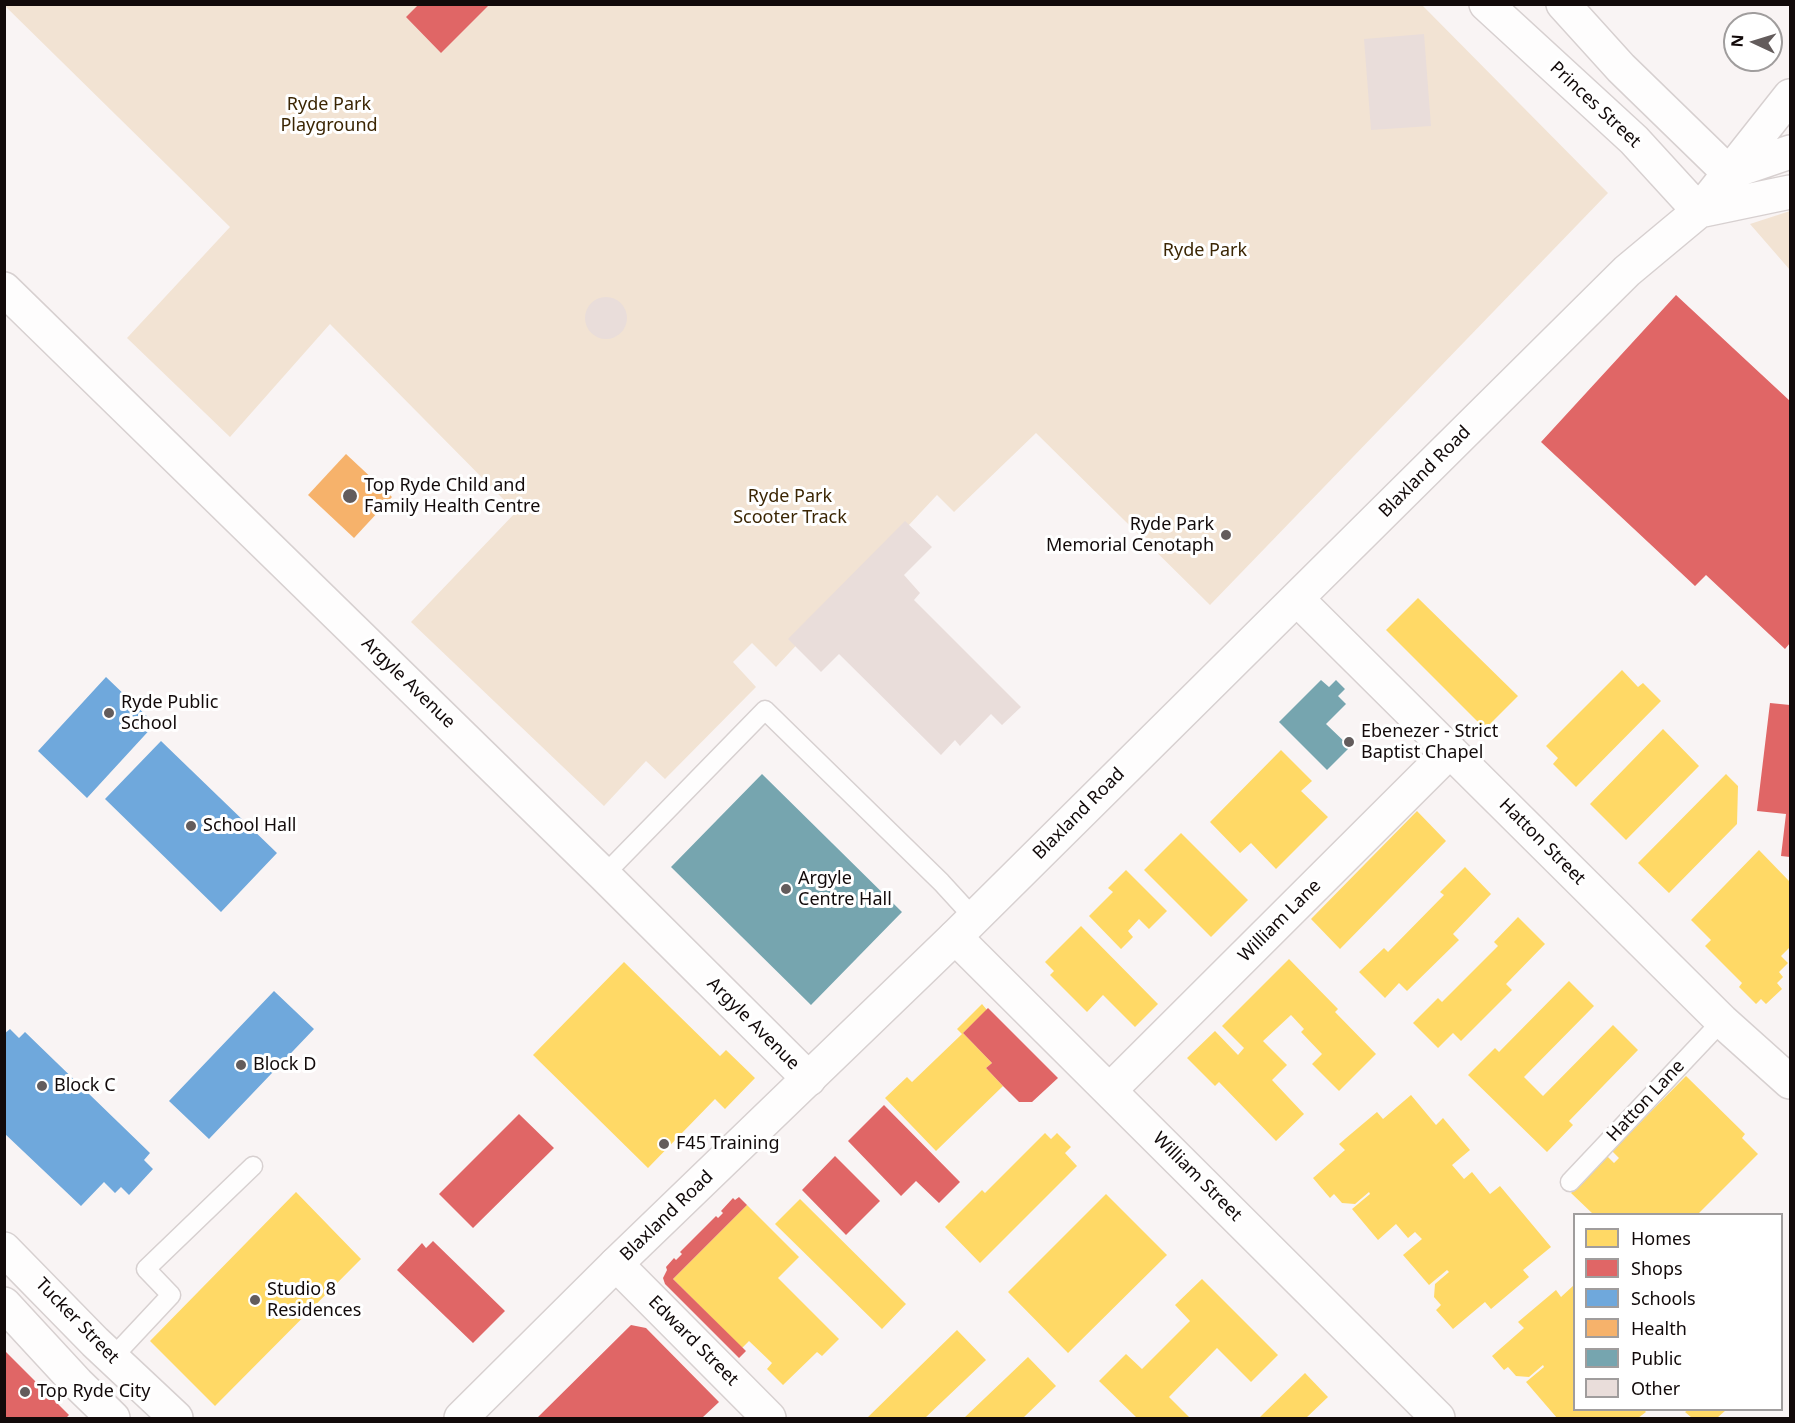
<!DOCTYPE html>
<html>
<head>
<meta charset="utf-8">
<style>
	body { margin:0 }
	#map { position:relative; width:1795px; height:1423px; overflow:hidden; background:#f9f4f4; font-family:"Noto Sans",sans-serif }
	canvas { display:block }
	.frame { position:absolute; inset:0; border:6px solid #120a0a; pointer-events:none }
	.legend { position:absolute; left:1573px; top:1213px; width:210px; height:198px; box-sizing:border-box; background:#fff; border:2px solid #a09d9d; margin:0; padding:8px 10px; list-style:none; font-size:18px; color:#120a0a }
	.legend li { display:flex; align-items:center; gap:12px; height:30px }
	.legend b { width:30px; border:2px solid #a09d9d }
	.north { position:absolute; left:1723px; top:12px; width:60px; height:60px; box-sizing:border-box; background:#fff; border:2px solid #a09d9d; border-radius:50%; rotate:274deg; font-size:16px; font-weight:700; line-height:24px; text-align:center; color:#120a0a }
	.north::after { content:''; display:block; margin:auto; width:21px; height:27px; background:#635c5c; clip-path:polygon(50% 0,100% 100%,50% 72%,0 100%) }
</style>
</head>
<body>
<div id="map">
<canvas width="1795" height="1423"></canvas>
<div class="frame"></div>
<ul class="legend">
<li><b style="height:16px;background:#ffd966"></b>Homes</li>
<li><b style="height:16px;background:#e06666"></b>Shops</li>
<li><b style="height:16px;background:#6fa8dc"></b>Schools</li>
<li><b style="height:16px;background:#f6b26b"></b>Health</li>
<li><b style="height:16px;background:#76a5af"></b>Public</li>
<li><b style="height:16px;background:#e9ddda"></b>Other</li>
</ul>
<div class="north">N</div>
</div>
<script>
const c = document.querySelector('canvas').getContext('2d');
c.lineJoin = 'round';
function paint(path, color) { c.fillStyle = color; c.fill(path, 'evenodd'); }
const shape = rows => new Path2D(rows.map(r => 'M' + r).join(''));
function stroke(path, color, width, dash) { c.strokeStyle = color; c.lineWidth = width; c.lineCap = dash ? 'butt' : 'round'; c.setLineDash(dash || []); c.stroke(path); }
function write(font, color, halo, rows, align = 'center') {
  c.font = font + ' "Noto Sans",sans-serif'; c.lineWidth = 6; c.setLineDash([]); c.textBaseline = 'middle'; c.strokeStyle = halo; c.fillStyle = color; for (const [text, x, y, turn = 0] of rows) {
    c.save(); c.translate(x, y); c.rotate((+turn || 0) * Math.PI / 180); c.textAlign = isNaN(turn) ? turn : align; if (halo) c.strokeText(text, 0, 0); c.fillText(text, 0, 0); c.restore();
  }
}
paint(shape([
	[4,5,1422,5,1608,193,1210,605,1036,433,954,512,937,495,776,667,752,643,733,662,756,687,665,779,646,761,604,806,411,622,516,512,330,324,230,437,127,338,230,227],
	[1790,211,1790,270,1750,224]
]), '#f2e3d3');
paint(shape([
	[1418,598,1518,696,1485,729,1386,630],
	[1622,670,1638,687,1643,683,1661,701,1576,787,1553,764,1558,758,1546,746],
	[1663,729,1699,766,1626,840,1590,804],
	[1281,750,1312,781,1301,791,1328,817,1276,869,1251,843,1240,853,1210,822],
	[1726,774,1738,786,1737,824,1669,893,1638,863],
	[1417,811,1446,841,1340,949,1311,919],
	[1181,833,1248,900,1211,937,1144,870],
	[1759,850,1790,882,1790,947,1781,956,1788,963,1779,972,1783,977,1777,983,1782,989,1766,1004,1761,999,1756,1004,1739,987,1742,983,1705,946,1711,940,1691,920],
	[1465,867,1491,894,1453,934,1459,940,1407,991,1399,983,1385,998,1359,972,1384,948,1388,952,1444,895,1440,892],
	[1126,870,1167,911,1149,929,1139,919,1128,931,1133,937,1121,949,1089,916,1113,892,1108,888],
	[1518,917,1545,944,1506,984,1512,990,1461,1041,1453,1033,1438,1048,1413,1023,1438,998,1442,1002,1498,946,1494,942],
	[1081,926,1158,1004,1135,1027,1103,995,1087,1012,1050,975,1054,971,1045,962],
	[1289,959,1338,1009,1335,1012,1376,1054,1339,1091,1312,1064,1322,1054,1301,1032,1304,1029,1291,1015,1263,1041,1287,1065,1272,1080,1304,1114,1276,1141,1219,1082,1215,1086,1187,1058,1215,1031,1238,1055,1244,1048,1222,1026],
	[624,962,720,1056,726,1050,755,1078,725,1109,715,1099,648,1168,533,1055],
	[1569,981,1594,1006,1524,1077,1543,1096,1613,1025,1638,1050,1569,1121,1573,1125,1547,1152,1468,1075,1495,1048,1499,1052],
	[982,1004,987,1010,963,1033,992,1063,986,1068,1003,1086,936,1151,885,1098,907,1077,912,1082,962,1034,957,1029],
	[1686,1076,1745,1134,1742,1138,1758,1154,1698,1214,1593,1214,1571,1193,1607,1156,1614,1163,1619,1158,1612,1151],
	[1411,1095,1436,1125,1443,1118,1470,1150,1452,1165,1464,1179,1472,1172,1490,1194,1500,1186,1551,1247,1523,1270,1529,1277,1491,1309,1485,1302,1453,1329,1436,1310,1441,1305,1434,1297,1435,1284,1449,1272,1447,1270,1429,1285,1403,1255,1422,1239,1415,1232,1408,1238,1396,1224,1378,1240,1352,1209,1370,1194,1369,1192,1355,1204,1342,1203,1334,1194,1330,1198,1313,1178,1345,1150,1339,1144,1377,1112,1383,1119],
	[1045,1133,1051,1139,1057,1133,1071,1147,1065,1153,1077,1166,980,1263,945,1227,982,1190,985,1193],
	[296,1192,361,1259,215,1406,150,1341],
	[1106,1194,1167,1255,1068,1353,1008,1292],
	[800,1199,906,1304,882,1329,775,1224],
	[747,1205,799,1257,778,1278,839,1339,822,1356,817,1352,783,1385,767,1369,772,1363,749,1341,742,1348,673,1279],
	[1202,1279,1278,1355,1251,1382,1217,1348,1169,1397,1190,1418,1137,1418,1099,1381,1126,1354,1142,1369,1190,1321,1175,1305],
	[1574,1285,1574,1410,1644,1410,1646,1412,1638,1418,1557,1418,1526,1382,1544,1367,1543,1365,1529,1377,1516,1376,1508,1367,1504,1370,1492,1356,1524,1328,1518,1322,1556,1290,1561,1297],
	[957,1330,986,1360,925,1418,867,1418],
	[1028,1357,1056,1386,1023,1418,964,1418],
	[1305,1373,1328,1397,1306,1418,1259,1418],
	[1688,1410,1726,1410,1717,1418,1692,1418,1685,1412]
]), '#ffd966');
paint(shape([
	[419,4,490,4,441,53,406,17],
	[1676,295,1790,401,1790,643,1785,649,1706,575,1695,586,1541,442],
	[1770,703,1790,705,1790,857,1781,856,1786,814,1757,811],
	[988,1008,1058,1078,1032,1102,1019,1102,1003,1086,986,1068,992,1063,963,1033],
	[884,1105,960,1182,939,1203,916,1181,901,1196,848,1141],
	[519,1114,554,1148,473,1228,439,1194],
	[835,1156,880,1201,846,1235,802,1190],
	[739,1197,747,1205,673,1279,746,1351,739,1358,665,1284,663,1278,667,1270,666,1267,674,1258,676,1260,682,1254,680,1252,716,1216,718,1218,723,1213,721,1211,733,1198,735,1200],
	[433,1241,505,1311,473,1343,397,1270,422,1243,426,1248],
	[631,1325,646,1328,719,1402,702,1418,537,1418],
	[4,1350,69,1415,66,1418,4,1418]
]), '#e06666');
paint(shape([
	[106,677,155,724,87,798,38,751],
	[161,741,277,853,221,912,105,799],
	[274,991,314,1029,209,1139,169,1101],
	[10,1029,19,1038,25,1032,150,1153,144,1160,153,1169,129,1195,121,1187,115,1193,104,1182,81,1206,4,1133,4,1034]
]), '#6fa8dc');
paint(shape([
	[346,454,392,497,354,538,308,495]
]), '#f6b26b');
paint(shape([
	[1321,680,1329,687,1336,680,1345,689,1338,696,1346,704,1326,724,1350,747,1327,770,1279,722],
	[762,774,902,912,811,1005,671,867]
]), '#76a5af');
paint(shape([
	[1424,34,1431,126,1371,130,1364,39],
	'585 318a21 21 0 1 1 42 0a21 21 0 1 1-42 0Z',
	[905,521,932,547,904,575,920,593,914,600,1021,707,1002,725,991,714,960,746,955,740,941,755,839,654,821,672,788,639]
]), '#e9ddda');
const lane = shape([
	[604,875,765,710,941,882,974,918],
	[1570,1182,1722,1021],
	[112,1358,171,1295,146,1269,253,1166]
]);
const street = shape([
	[4,289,604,875,809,1079],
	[1297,599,1722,1021,1790,1082],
	[955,937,1438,1418],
	[1110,1090,1450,751],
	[4,1249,95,1342,176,1418],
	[616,1264,769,1418],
	[4,1304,77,1383,113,1418]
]);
const secondary = shape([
	[1486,4,1634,140,1699,211],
	[1563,4,1621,68,1729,173,1790,152],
	[1699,211,1790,192],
	[461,1418,616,1264,955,937,1627,271,1699,211,1790,96]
]);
stroke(lane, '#d7d0d0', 21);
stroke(street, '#d7d0d0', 36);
stroke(secondary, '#d7d0d0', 36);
stroke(lane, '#fefdfd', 18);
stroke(street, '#fefdfd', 33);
stroke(secondary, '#fefdfd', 33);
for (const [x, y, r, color] of [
	[350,496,8,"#635c5c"],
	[1226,535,6,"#635c5c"],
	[109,713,6,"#635c5c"],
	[1349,742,6,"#635c5c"],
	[191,826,6,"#635c5c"],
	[786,889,6,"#635c5c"],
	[241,1065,6,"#635c5c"],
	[42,1086,6,"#635c5c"],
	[664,1144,6,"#635c5c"],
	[255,1300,6,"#635c5c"],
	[25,1392,6,"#635c5c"]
]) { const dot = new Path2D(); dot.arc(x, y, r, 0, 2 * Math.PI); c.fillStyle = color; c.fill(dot); stroke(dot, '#fff', 2); }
write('18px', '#3b2604', '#fff', [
	["Ryde Park",329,105],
	["Playground",329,126],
	["Ryde Park",1205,251],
	["Ryde Park",790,497],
	["Scooter Track",790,518]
]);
write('18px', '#120a0a', '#fff', [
	["Princes Street",1595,105,43],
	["Blaxland Road",1425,472,-45],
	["Argyle Avenue",408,683,44],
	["Blaxland Road",1079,814,-45],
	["Hatton Street",1542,842,45],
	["William Lane",1280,921,-45],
	["Argyle Avenue",753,1024,45],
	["Hatton Lane",1646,1101,-47],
	["William Street",1197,1177,45],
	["Blaxland Road",667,1216,-44],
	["Tucker Street",77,1321,46],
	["Edward Street",693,1341,45]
]);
write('18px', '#120a0a', '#fff', [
	["Top Ryde Child and",364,486],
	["Family Health Centre",364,507],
	["Ryde Park",1214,525,"right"],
	["Memorial Cenotaph",1214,546,"right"],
	["Ryde Public",121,703],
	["School",121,724],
	["Ebenezer - Strict",1361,732],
	["Baptist Chapel",1361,753],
	["School Hall",203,826],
	["Argyle",798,879],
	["Centre Hall",798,900],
	["Block D",253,1065],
	["Block C",54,1086],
	["F45 Training",676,1144],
	["Studio 8",267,1290],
	["Residences",267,1311],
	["Top Ryde City",37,1392]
], 'left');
</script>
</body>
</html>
